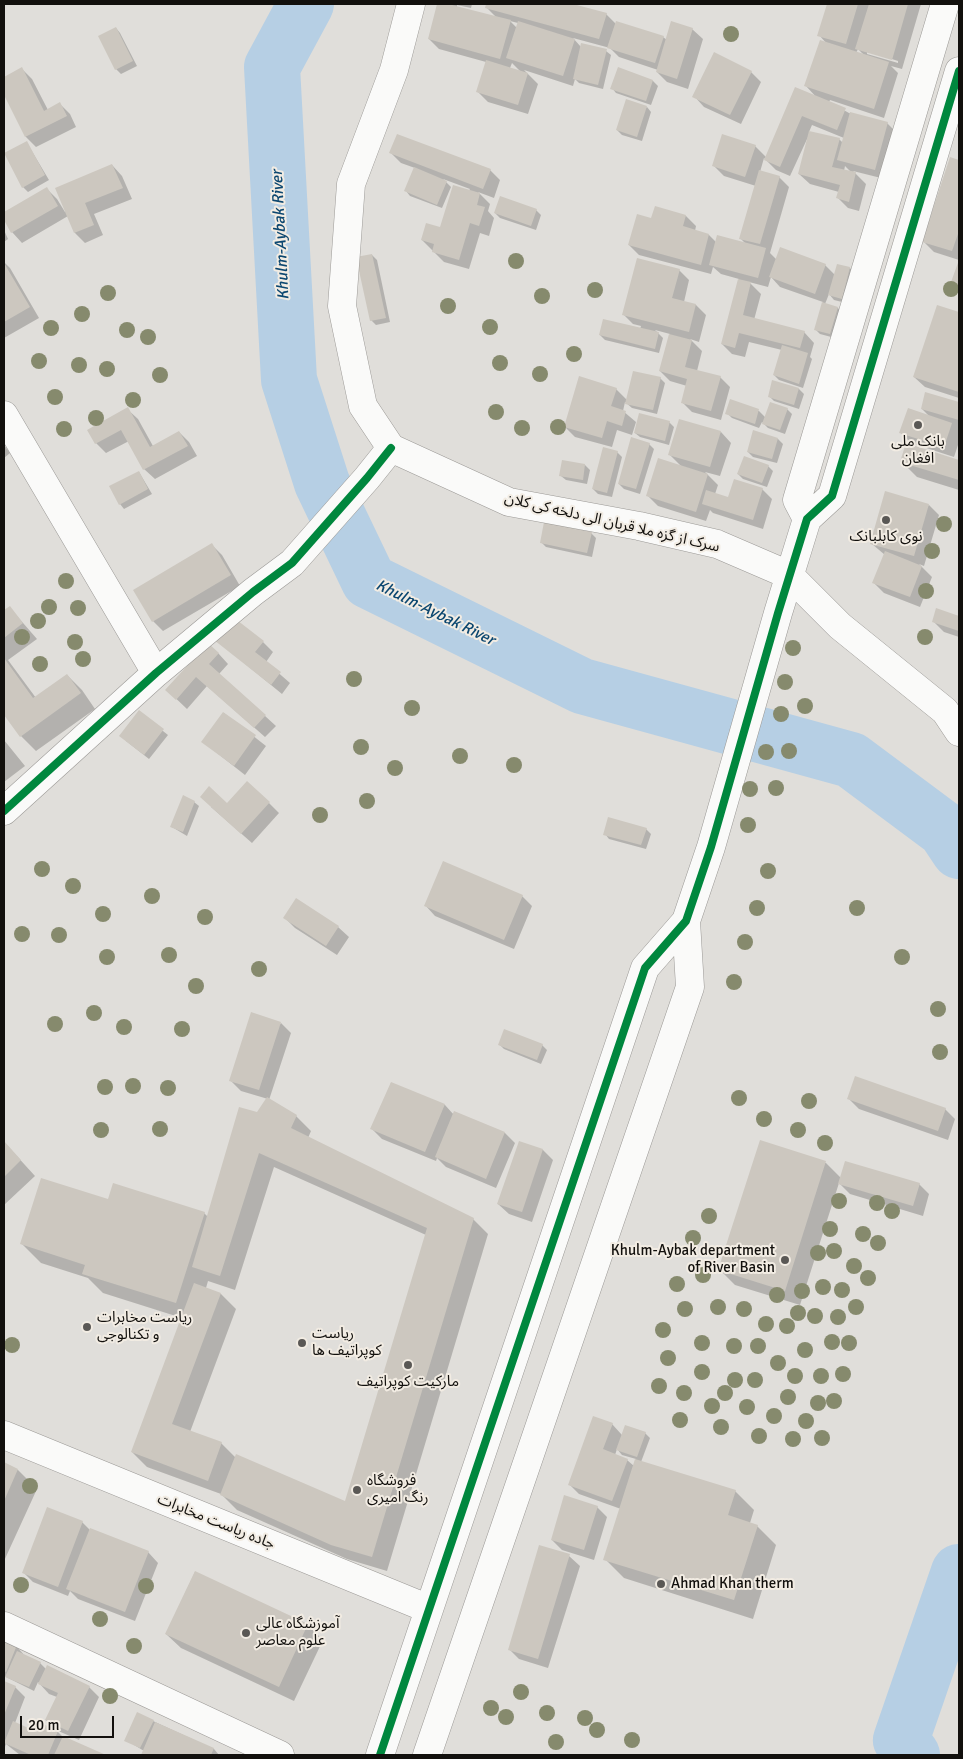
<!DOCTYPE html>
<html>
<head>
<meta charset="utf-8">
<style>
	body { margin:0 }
	#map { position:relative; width:963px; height:1759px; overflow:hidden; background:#e0deda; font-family:Signika,sans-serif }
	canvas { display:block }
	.frame { position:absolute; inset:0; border:5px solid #12100d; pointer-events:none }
	.scale { position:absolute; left:20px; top:1716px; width:94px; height:22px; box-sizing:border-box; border:2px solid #12100d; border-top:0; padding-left:6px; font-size:15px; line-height:18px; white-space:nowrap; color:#12100d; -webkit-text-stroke:4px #f2ece3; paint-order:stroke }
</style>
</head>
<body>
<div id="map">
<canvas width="963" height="1759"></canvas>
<div class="frame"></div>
<div class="scale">20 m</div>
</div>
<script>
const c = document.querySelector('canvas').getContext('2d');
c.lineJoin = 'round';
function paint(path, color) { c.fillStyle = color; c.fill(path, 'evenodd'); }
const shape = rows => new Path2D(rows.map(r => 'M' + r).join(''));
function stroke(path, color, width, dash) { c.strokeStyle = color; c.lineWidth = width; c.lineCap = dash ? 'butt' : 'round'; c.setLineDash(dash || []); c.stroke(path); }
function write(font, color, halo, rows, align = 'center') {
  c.font = font + ' Signika,"Noto Sans Arabic",sans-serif'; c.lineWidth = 4; c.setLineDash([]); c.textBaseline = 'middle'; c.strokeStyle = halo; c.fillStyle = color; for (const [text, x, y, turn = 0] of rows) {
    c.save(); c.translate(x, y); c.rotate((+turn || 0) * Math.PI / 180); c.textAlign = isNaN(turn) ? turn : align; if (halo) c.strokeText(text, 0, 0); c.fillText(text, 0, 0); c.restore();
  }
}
paint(shape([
	[439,4,472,4,471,8,457,5,457,7,497,18,486,7,487,4,568,4,606,14,616,24,663,37,667,40,692,29,703,39,688,89,667,82,657,72,658,70,619,57,610,48,573,38,581,47,606,51,611,55,603,89,579,83,575,79,573,86,524,70,538,84,528,114,488,102,478,92,486,62,439,49,429,39],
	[510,21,518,23,517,28],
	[512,63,521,72,510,68],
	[828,4,921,4,902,69,891,66,898,73,884,118,830,100,829,102,849,113,887,123,897,133,885,179,853,171,866,184,859,211,848,208,838,198,839,192,810,184,799,174,808,137,790,176,776,170,764,158,760,172,779,177,789,187,770,253,777,260,825,265,835,275,850,268,854,273,846,303,834,300,829,294,825,304,838,308,842,313,835,338,820,334,815,329,823,302,780,287,771,277,768,287,749,282,761,294,754,320,804,332,814,343,810,357,812,359,803,388,779,380,774,375,782,350,749,342,745,357,732,354,722,344,739,279,721,274,713,267,711,274,639,255,629,245,652,220,686,216,696,226,695,231,709,235,716,242,746,244,740,238,756,186,724,176,714,166,755,146,766,157,817,98,806,86,827,44,819,35],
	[858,49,864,55,856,53],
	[867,51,898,61,898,63,867,54],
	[812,125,844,138,843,143,839,139,809,132],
	[845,166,851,172,844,171],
	[116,28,120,33,137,66,121,74,116,69],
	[22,69,32,79,48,110,60,104,70,114,76,127,36,147,26,137,4,93,4,78],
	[619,69,653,81,658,86,651,105,616,93,612,88],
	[751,72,761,82,741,124,704,107,694,96],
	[647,107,651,112,642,141,622,135,617,130],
	[27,143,49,180,28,192,23,187],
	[391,153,490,170,500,180,494,198,478,192,490,204,488,211,494,218,489,236,480,233,469,269,444,262,422,240,441,229,470,189,443,179,451,187,442,208,410,196,406,191,415,168,401,163],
	[951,159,959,162,959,260,934,252,924,242],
	[112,165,122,176,132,199,94,214,103,235,85,243,75,233,68,216,22,243,12,232,4,218,4,214,47,189,57,199,65,212],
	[536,210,541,215,536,230,500,218,495,213],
	[4,230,8,239,4,242],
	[372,255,377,260,390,322,376,325,371,320],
	[4,262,10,268,39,318,4,338],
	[959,264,959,288,953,282],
	[679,270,689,280,684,302,696,305,706,315,699,342,690,339,702,351,697,371,720,377,730,387,721,420,692,412,682,402,687,386,670,381,660,371,670,334,655,330,663,338,659,353,605,340,600,335,640,329,641,326,633,324,623,314],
	[938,306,959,313,959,398,925,387,914,377],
	[660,378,665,383,657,414,632,408,625,402,623,411,636,422,632,435,617,430,612,447,575,437,565,427,616,389,627,400],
	[773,381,799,389,804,394,799,409,774,401,769,396],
	[926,394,959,403,959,442,954,457,911,443,901,433,930,417,922,409],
	[731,401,759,411,765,417,787,409,792,414,785,434,768,428,762,422,759,428,732,418,727,413],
	[127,409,138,419,153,446,179,432,189,442,197,456,155,479,144,469,129,441,106,453,96,443],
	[669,422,674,427,669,445,640,437,635,433],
	[721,432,731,443,720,476,705,472,718,485,715,494,729,499,762,489,772,499,763,529,713,513,710,510,706,521,658,506,648,496,682,467,669,454],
	[754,432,778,439,783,444,777,463,753,457,748,452],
	[649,444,654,449,640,494,624,489,619,484],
	[4,445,10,453,4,458],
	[907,445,959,461,959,490,917,477,902,462],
	[617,452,622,457,612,497,598,494,593,489],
	[585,465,590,470,587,484,566,480,561,476],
	[768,466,773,471,767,487,743,479,738,474],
	[139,472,152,494,124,509,120,504],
	[929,505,939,515,924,566,919,564,932,577,920,607,884,593,874,583,885,555,872,544],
	[591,533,596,538,592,557,546,547,541,542],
	[212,545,222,555,240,586,163,631,153,621],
	[10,608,37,639,8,660,36,698,67,675,82,690,95,709,36,751,21,736,4,713,4,612],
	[937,610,959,617,959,637,944,632,934,622],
	[216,640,263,642,273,652,266,662,290,683,282,694],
	[218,653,228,664,219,674,276,726,265,737,207,686,187,709,167,690],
	[139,712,168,735,149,759,126,741],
	[224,713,266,746,245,775,203,742],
	[4,740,25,766,4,782],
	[194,802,199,806,187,836,172,827],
	[269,803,279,813,252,843,211,807],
	[646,829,651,834,646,849,609,839,605,834],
	[522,896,532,906,514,949,435,916,425,905],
	[285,918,338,927,349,937,337,955,295,928],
	[281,1023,291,1033,269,1100,296,1116,311,1131,308,1138,473,1219,488,1234,387,1571,347,1559,237,1510,221,1494,147,1467,132,1452,182,1318,103,1293,88,1278,41,1263,22,1244,109,1201,204,1213,208,1217,258,1114,268,1099,241,1091,231,1081],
	[274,1167,426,1235,346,1502,236,1458,221,1443,190,1432,236,1309,221,1294,206,1288,208,1281,235,1290],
	[499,1044,542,1045,547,1050,541,1064,504,1049],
	[391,1083,445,1105,454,1115,505,1133,515,1143,496,1188,446,1167,437,1158,436,1161,382,1139,372,1129],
	[849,1099,945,1109,955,1119,948,1140,859,1109],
	[4,1142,35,1176,4,1205],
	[761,1142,826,1163,841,1178,919,1184,929,1194,923,1216,850,1194,839,1183,800,1305,735,1285,720,1270],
	[519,1143,543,1150,553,1160,532,1222,509,1214,498,1204],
	[612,1424,622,1435,645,1433,650,1438,641,1462,735,1491,754,1510,750,1523,757,1526,776,1545,753,1619,624,1578,605,1559,621,1509,579,1494,569,1484],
	[617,1449,622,1455,636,1459,634,1466,627,1460,615,1455],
	[4,1464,18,1470,37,1489,4,1561],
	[597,1507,607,1517,594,1560,562,1550,552,1540],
	[82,1522,91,1531,148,1552,158,1563,135,1621,78,1599,70,1591,68,1596,33,1582,23,1572],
	[569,1556,580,1566,548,1668,519,1659,509,1649],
	[195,1572,308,1625,323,1640,294,1701,181,1648,166,1634],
	[4,1641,16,1646,26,1657,40,1663,46,1669,89,1687,99,1697,79,1740,56,1730,46,1720,57,1697,49,1694,38,1682,34,1691,4,1676],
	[4,1682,15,1687,25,1697,15,1723,38,1733,58,1732,63,1737,103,1755,20,1755,6,1744,4,1750],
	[153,1721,214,1749,219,1755,142,1755,144,1751,126,1740]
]), '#0003');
stroke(shape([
	[306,4,272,67,289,380,322,483,369,581,582,686,851,760,945,830,959,851],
	[912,1755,901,1740,959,1572]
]), '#b6cfe4', 56);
paint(shape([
	[437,4,448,4,511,20,500,59,428,39],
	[486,4,573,4,607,13,599,39,485,8],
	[827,4,858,4,846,44,817,36],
	[869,4,908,4,892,60,855,49],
	[518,21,575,39,563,76,506,58],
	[616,21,664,36,655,63,607,48],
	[671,21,693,28,677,79,656,72],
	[116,27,133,61,115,70,98,36],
	[820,40,889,62,874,109,804,86],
	[581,43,607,49,598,85,573,79],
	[714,52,752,71,730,115,692,97],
	[486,60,528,73,518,105,476,92],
	[22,67,44,111,60,102,67,116,25,137,4,95,4,77],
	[618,67,653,80,646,101,610,89],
	[795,87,846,108,837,130,802,116,780,167,764,160],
	[626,99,647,106,637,137,616,130],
	[850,112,888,122,875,170,837,160],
	[809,131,840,138,832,167,856,172,849,202,836,198,840,185,798,174],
	[397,134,491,169,483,189,389,153],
	[722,134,756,145,745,177,712,166],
	[27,141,45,175,22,188,4,153],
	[950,157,959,160,959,231,952,251,922,242],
	[112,164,123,188,85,203,94,225,74,233,55,188],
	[414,167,447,181,437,205,404,191],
	[759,170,780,176,760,244,739,239],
	[453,185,480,193,477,205,485,207,479,226,470,223,459,260,432,252,434,244,421,240,426,223,440,227],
	[47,187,58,206,11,233,4,220,4,212],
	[500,196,537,209,531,226,494,213],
	[655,206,686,215,683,226,709,234,701,265,628,245,637,214,651,218],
	[717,235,766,248,758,278,709,265],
	[780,247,826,264,815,294,769,277],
	[372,254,386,318,370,321,356,257],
	[637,258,680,269,672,298,696,304,689,332,622,315],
	[959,260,959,285,951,282],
	[4,263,30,307,4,322],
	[837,264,850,267,842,299,828,295],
	[738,279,751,282,743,315,805,331,800,348,739,333,735,348,721,344],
	[822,302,838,307,830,334,814,330],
	[937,305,959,312,959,392,913,377],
	[603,319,659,332,655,349,599,335],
	[669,334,692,340,685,367,721,376,711,411,681,403,687,379,659,371],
	[782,345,808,353,799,384,773,375],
	[633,371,661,377,653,410,625,404],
	[579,376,617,388,611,406,626,411,622,426,607,421,602,438,564,427],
	[772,380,799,388,794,405,768,397],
	[925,392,959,402,959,420,921,409],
	[730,399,759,409,755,424,725,414],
	[770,402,788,408,780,430,762,424],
	[128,407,150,447,179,431,188,446,143,470,121,430,95,444,87,430],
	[908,408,952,423,944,447,899,433],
	[639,413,670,421,665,441,634,433],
	[679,419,721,431,710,467,668,455],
	[753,430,778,438,772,459,747,452],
	[631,437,650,443,636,489,618,484],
	[906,443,959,460,959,480,900,462],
	[603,447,618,451,607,493,592,489],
	[744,456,769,465,762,483,737,474],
	[658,458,708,474,696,512,646,496],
	[562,460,585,464,583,480,559,476],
	[139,471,148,489,119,505,109,486],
	[734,479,763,488,753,520,702,504,706,490,728,497],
	[885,491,929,504,914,556,870,544],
	[544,522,592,532,587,553,540,543],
	[212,543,231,575,152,622,133,590],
	[885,551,922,566,910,597,872,583],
	[10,606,23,623,4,638,4,610],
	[936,608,959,616,959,631,932,622],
	[233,617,264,641,255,652,281,672,271,685,214,640],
	[208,643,219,653,209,664,266,715,254,728,196,677,176,700,165,690],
	[4,658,33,698,67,674,81,693,20,737,4,715],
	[139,710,164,729,144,755,119,736],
	[223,712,256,735,234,766,201,742],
	[247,781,270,802,241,834,200,797,209,786,227,803],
	[183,795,195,801,183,832,170,827],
	[608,817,647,828,641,845,603,835],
	[443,861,523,895,504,940,424,906],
	[296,898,339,926,326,946,283,918],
	[251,1012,281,1022,259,1090,229,1081],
	[504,1029,543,1044,537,1060,498,1045],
	[855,1076,946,1108,938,1131,847,1099],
	[391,1082,445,1104,425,1152,370,1129],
	[267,1097,297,1115,291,1128,474,1218,372,1557,331,1545,220,1495,236,1454,345,1501,427,1228,259,1153,220,1276,192,1267,239,1107,257,1112],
	[454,1111,505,1132,486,1179,435,1157],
	[760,1140,826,1161,785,1291,718,1270],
	[4,1141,21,1160,4,1177],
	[519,1141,543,1149,522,1212,497,1204],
	[845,1161,920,1183,913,1206,838,1184],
	[41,1178,108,1199,113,1183,205,1212,176,1303,82,1274,85,1265,20,1244],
	[194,1283,221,1293,172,1424,222,1442,208,1481,131,1452],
	[593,1416,613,1423,603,1449,628,1459,612,1501,568,1485],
	[625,1425,646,1432,637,1457,616,1450],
	[635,1459,736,1490,728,1515,758,1525,734,1600,603,1560],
	[4,1462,18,1469,4,1501],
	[564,1495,598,1506,584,1550,551,1540],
	[47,1507,83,1521,58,1587,22,1573],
	[90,1528,149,1551,125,1612,66,1589],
	[539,1545,570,1554,538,1659,508,1650],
	[195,1571,308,1624,279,1687,165,1634],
	[4,1640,17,1645,6,1672,4,1671],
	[17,1651,41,1662,29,1687,5,1677],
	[47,1665,90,1686,68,1731,45,1720,58,1693,38,1684],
	[4,1681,16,1686,4,1715],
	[137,1712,154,1720,140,1748,124,1741],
	[13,1721,37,1732,41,1723,58,1731,48,1755,31,1755,4,1743],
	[155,1722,214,1748,211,1755,141,1755],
	[63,1736,106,1755,54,1755]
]), '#ccc7bf');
const minor = shape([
	[4,415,156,673],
	[391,448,509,502,639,526,717,544,789,575,840,626,945,711,959,732],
	[391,448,363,406,342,306,351,184,394,70,411,4],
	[807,519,797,500,945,4],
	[4,811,156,673,253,592,292,563,367,478,391,448],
	[4,1435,429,1609],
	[4,1626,280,1755],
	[380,1755,645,968,686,921,711,847,778,613,807,519,832,496,959,71],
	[427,1755,690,987,686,921]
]);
stroke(minor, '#9b9996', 29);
stroke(minor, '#fafaf9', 28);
stroke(shape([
	[4,811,156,673,253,592,292,563,367,478,391,448],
	[380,1755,645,968,686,921,711,847,778,613,807,519,832,496,959,71]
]), '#00873e', 8);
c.fillStyle = '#868a6d';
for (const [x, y] of [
	[731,34],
	[516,261],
	[951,289],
	[595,290],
	[108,293],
	[542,296],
	[448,306],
	[82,314],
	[490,327],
	[51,328],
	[127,330],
	[148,337],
	[574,354],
	[39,361],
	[500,363],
	[79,365],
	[107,369],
	[540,374],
	[160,375],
	[55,397],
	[133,400],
	[496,412],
	[96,418],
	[558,427],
	[522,428],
	[64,429],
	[944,524],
	[932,551],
	[66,581],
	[926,591],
	[49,607],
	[78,608],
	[38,621],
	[22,637],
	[925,637],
	[75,642],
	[793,648],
	[83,659],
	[40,664],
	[354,679],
	[785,682],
	[805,706],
	[412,708],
	[781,714],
	[361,747],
	[789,751],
	[766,752],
	[460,756],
	[514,765],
	[395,768],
	[776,788],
	[750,789],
	[367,801],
	[320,815],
	[748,825],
	[42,869],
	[768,871],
	[73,886],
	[152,896],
	[757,908],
	[857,908],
	[103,914],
	[205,917],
	[22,934],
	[59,935],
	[745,942],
	[169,955],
	[107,957],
	[902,957],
	[259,969],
	[734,982],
	[196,986],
	[938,1009],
	[94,1013],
	[55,1024],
	[124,1027],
	[182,1029],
	[940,1052],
	[133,1086],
	[105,1087],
	[168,1088],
	[739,1098],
	[809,1101],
	[764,1119],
	[160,1129],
	[101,1130],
	[798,1130],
	[825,1143],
	[839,1201],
	[877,1203],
	[892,1211],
	[709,1216],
	[830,1229],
	[863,1234],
	[693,1238],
	[878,1243],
	[834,1251],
	[818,1253],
	[854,1266],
	[703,1275],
	[868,1278],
	[677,1284],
	[823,1287],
	[842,1290],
	[802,1291],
	[777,1295],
	[718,1307],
	[856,1307],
	[685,1309],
	[744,1309],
	[798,1313],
	[815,1316],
	[838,1317],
	[766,1324],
	[787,1326],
	[663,1330],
	[832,1342],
	[702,1343],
	[849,1343],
	[12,1345],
	[734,1346],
	[758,1346],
	[805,1350],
	[668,1358],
	[778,1363],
	[702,1372],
	[843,1374],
	[795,1376],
	[821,1376],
	[735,1380],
	[755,1380],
	[659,1386],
	[684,1393],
	[725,1393],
	[788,1397],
	[834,1401],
	[818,1403],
	[712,1406],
	[747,1407],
	[774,1416],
	[680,1420],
	[806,1421],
	[721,1427],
	[759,1436],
	[822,1438],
	[793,1439],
	[30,1486],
	[21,1585],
	[146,1586],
	[100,1619],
	[134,1646],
	[521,1692],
	[110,1696],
	[491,1708],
	[547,1713],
	[506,1717],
	[585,1718],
	[597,1730],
	[632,1740],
	[556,1742]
]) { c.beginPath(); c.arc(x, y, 8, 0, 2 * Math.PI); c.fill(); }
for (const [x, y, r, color] of [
	[918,425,5,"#5a5855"],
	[886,520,5,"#5a5855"],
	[785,1260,5,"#5a5855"],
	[87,1327,5,"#5a5855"],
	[302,1343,5,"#5a5855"],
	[408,1365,5,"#5a5855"],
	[357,1490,5,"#5a5855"],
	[661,1584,5,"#5a5855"],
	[246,1633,5,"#5a5855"]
]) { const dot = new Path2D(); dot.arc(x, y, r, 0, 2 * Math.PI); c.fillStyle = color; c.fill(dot); stroke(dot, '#f2ece3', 2); }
write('15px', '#12100d', '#f2ece3', [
	["بانک ملی",918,442,"center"],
	["افغان",918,459,"center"],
	["نوی کابلبانک",886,537,"center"],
	["Khulm-Aybak department",775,1251,"right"],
	["of River Basin",775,1268,"right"],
	["ریاست مخابرات",97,1318],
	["و تکنالوجی",97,1335],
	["ریاست",312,1334],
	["کوپراتیف ها",312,1351],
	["مارکیت کوپراتیف",408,1382,"center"],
	["فروشگاه",367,1481],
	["رنگ امیری",367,1498],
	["Ahmad Khan therm",671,1584],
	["آموزشگاه عالی",256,1624],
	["علوم معاصر",256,1641]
], 'left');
write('15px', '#12100d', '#f2ece3', [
	["سرک از گزه ملا قربان الی دلخه کی کلان",612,523,13],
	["جاده ریاست مخابرات",216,1522,22]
]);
write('italic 16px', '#0c4770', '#f2ece3', [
	["Khulm-Aybak River",281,235,-93],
	["Khulm-Aybak River",435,613,26]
]);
</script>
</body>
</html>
